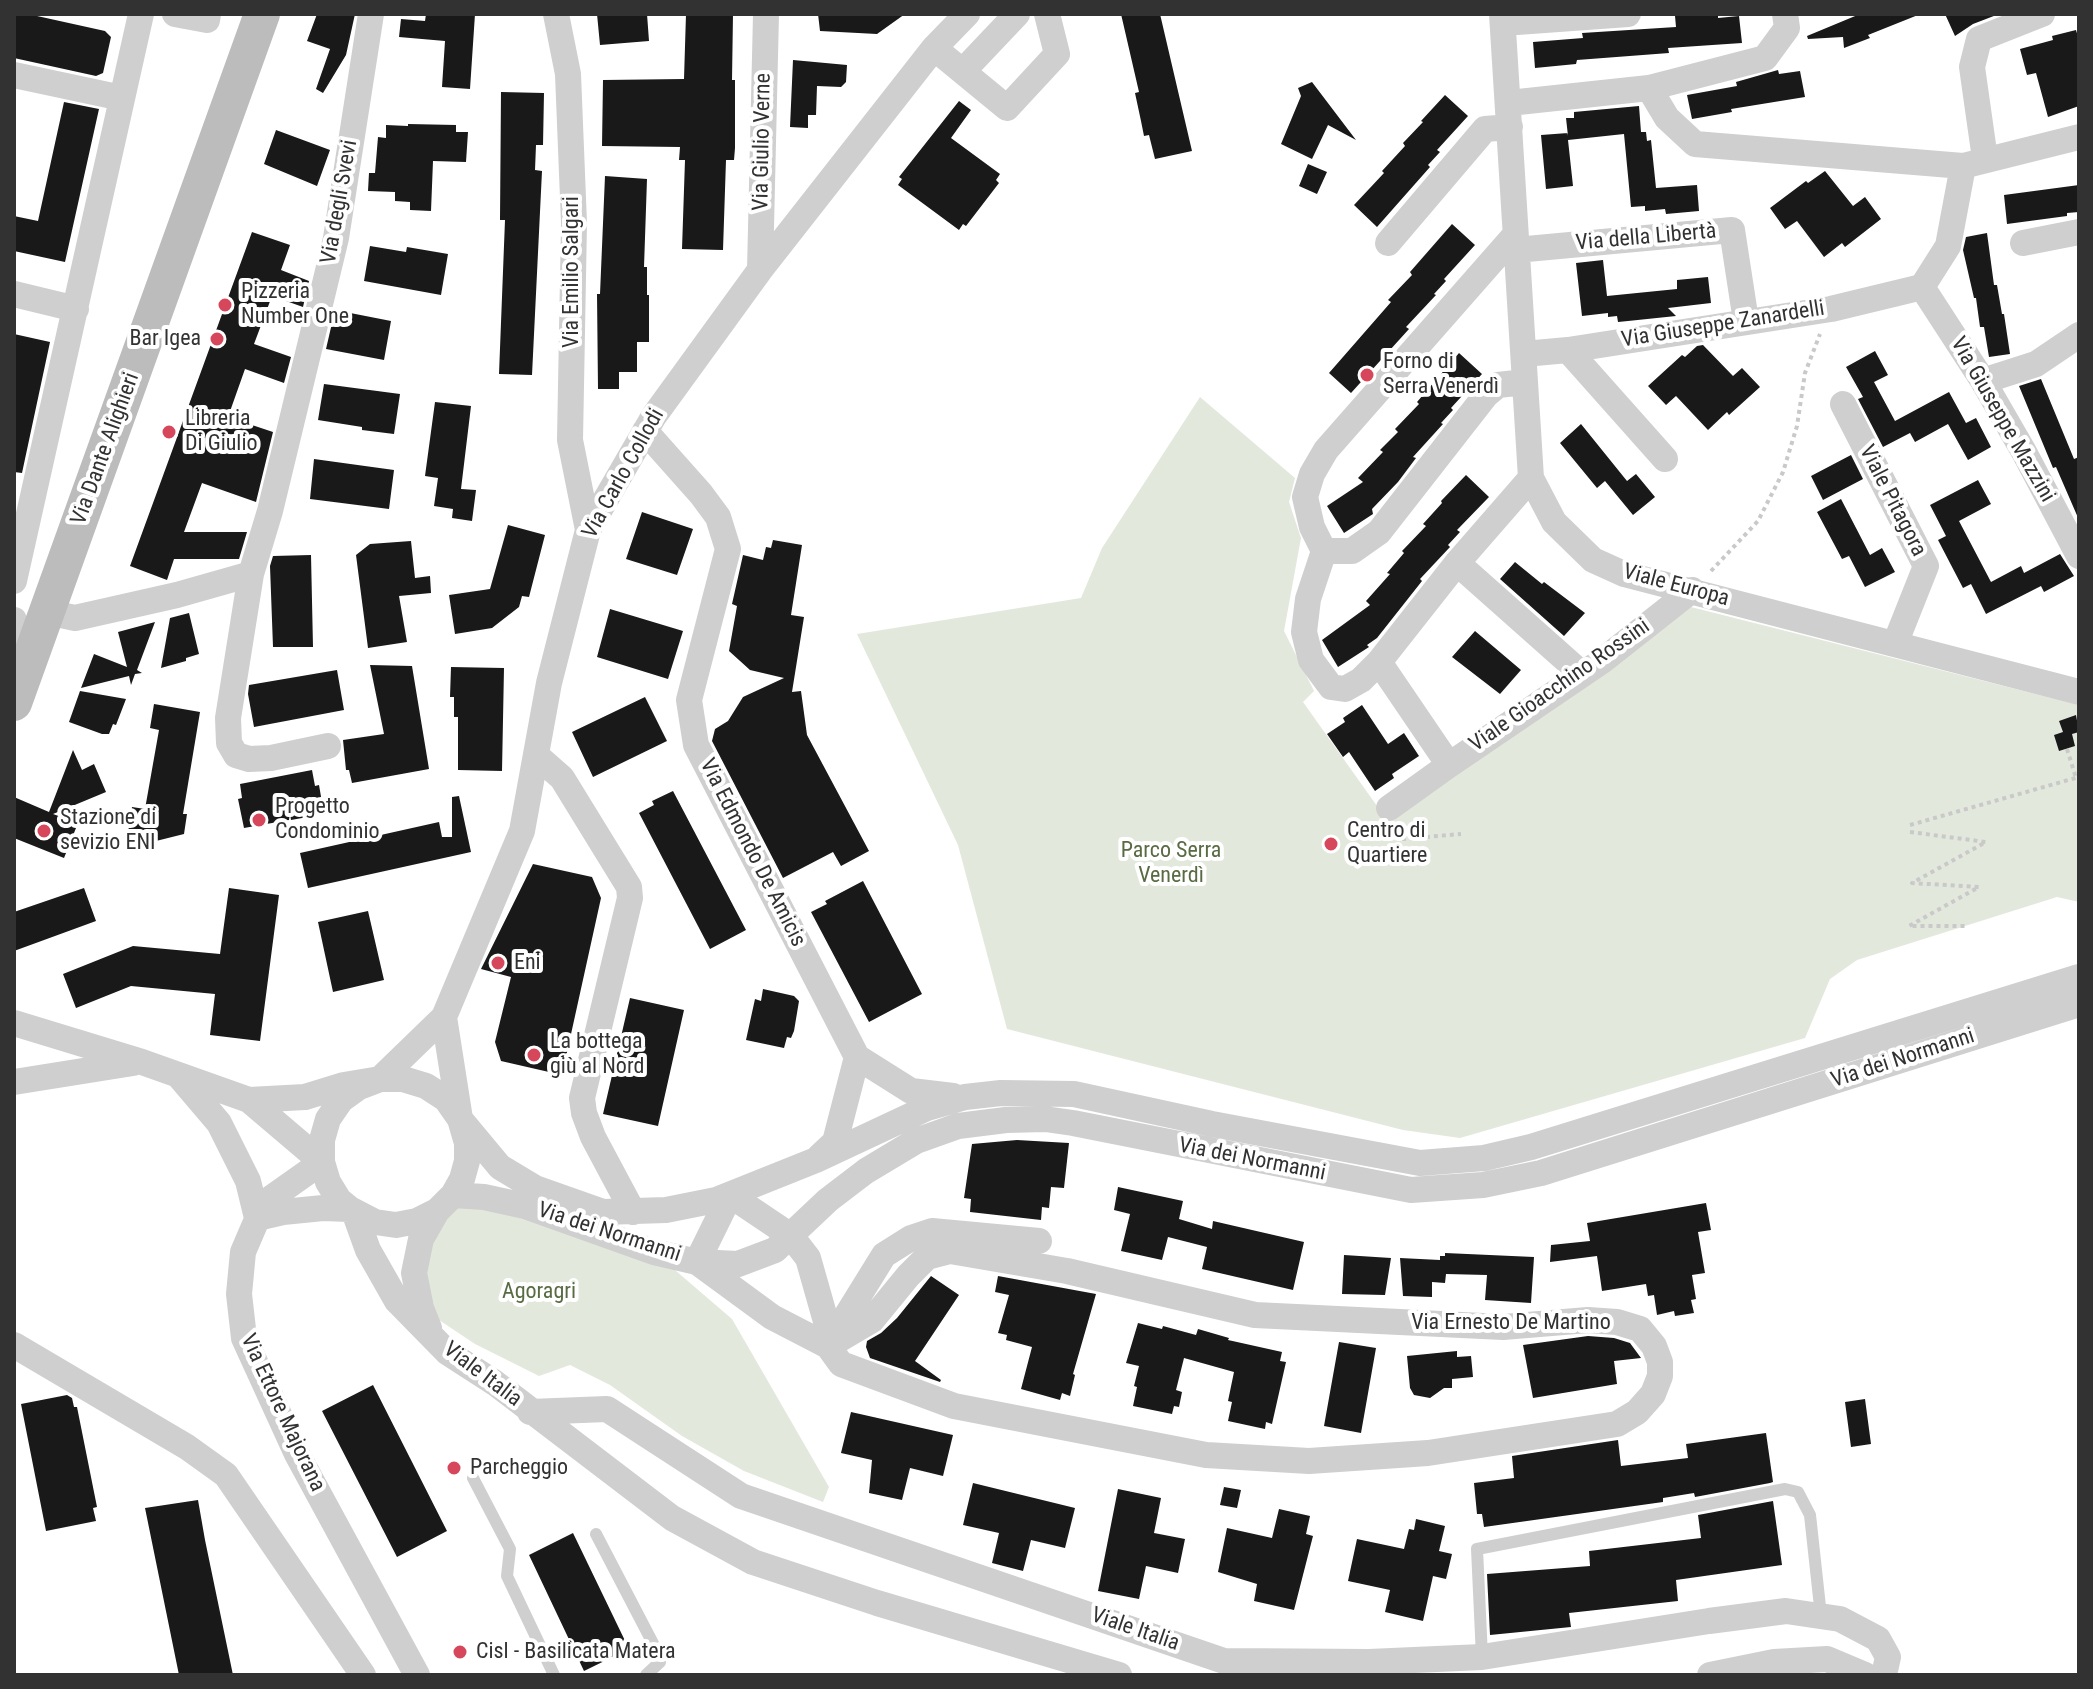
<!DOCTYPE html>
<html>
<head>
<meta charset="utf-8">
<style>
	body { margin:0 }
	#map { position:relative; width:2093px; height:1689px; overflow:hidden; background:#fff; font-family:"Roboto Condensed",sans-serif }
	canvas { display:block }
	.frame { position:absolute; inset:0; border:16px solid #323232; pointer-events:none }
</style>
</head>
<body>
<div id="map">
<canvas width="2093" height="1689"></canvas>
<div class="frame"></div>
</div>
<script>
const c = document.querySelector('canvas').getContext('2d');
c.lineJoin = 'round';
function paint(path, color) { c.fillStyle = color; c.fill(path, 'evenodd'); }
const shape = rows => new Path2D(rows.map(r => 'M' + r).join(''));
function stroke(path, color, width, dash) { c.strokeStyle = color; c.lineWidth = width; c.lineCap = dash ? 'butt' : 'round'; c.setLineDash(dash || []); c.stroke(path); }
function write(font, color, halo, rows, align = 'center') {
  c.font = font + ' "Roboto Condensed",sans-serif'; c.lineWidth = 8; c.setLineDash([]); c.textBaseline = 'middle'; c.strokeStyle = halo; c.fillStyle = color; for (const [text, x, y, turn = 0] of rows) {
    c.save(); c.translate(x, y); c.rotate((+turn || 0) * Math.PI / 180); c.textAlign = isNaN(turn) ? turn : align; if (halo) c.strokeText(text, 0, 0); c.fillText(text, 0, 0); c.restore();
  }
}
paint(shape([
	[1200,397,1295,478,1289,502,1301,538,1284,631,1314,691,1303,702,1387,820,1691,607,2079,705,2079,902,2057,897,1857,960,1830,979,1805,1038,1460,1138,1403,1130,1007,1029,958,845,857,634,1081,598,1102,548],
	[453,1195,654,1252,732,1319,829,1487,823,1502,744,1471,682,1436,610,1385,570,1365,539,1376,475,1344,421,1308,421,1239]
]), '#e3e8dc');
paint(shape([
	[14,14,28,14,105,31,111,37,103,73,96,76,14,58],
	[317,14,355,14,346,55,323,93,316,89,330,49,307,41],
	[426,14,475,14,470,89,442,87,445,41,399,37,401,19,425,21],
	[597,14,647,14,649,41,600,45],
	[686,14,733,14,732,80,735,80,735,148,734,160,726,160,723,250,682,249,685,160,679,160,680,147,602,146,603,80,684,79],
	[818,14,905,14,877,34,820,31],
	[1121,14,1160,14,1192,151,1155,159,1149,135,1144,136,1141,121,1135,93,1139,92],
	[1718,14,1718,18,1739,16,1742,43,1668,48,1669,53,1577,60,1576,64,1535,68,1533,42,1583,38,1582,33,1676,27,1675,16],
	[1860,14,1918,15,1868,35,1870,38,1844,48,1843,37,1808,39,1807,36],
	[1945,14,1999,14,1973,24,1955,36],
	[2076,30,2079,40,2079,106,2048,117,2036,73,2027,75,2020,49,2053,40,2052,36],
	[793,60,847,65,846,82,841,87,817,86,816,115,808,115,808,128,790,127],
	[1778,70,1779,74,1800,71,1805,97,1731,109,1732,112,1692,119,1687,95,1737,86,1736,82],
	[1312,82,1356,140,1328,125,1312,159,1281,144,1301,96,1298,88],
	[501,92,544,93,543,145,536,145,535,170,542,171,532,375,499,374,505,220,500,220],
	[1445,95,1468,116,1437,150,1440,152,1428,165,1430,167,1377,227,1354,205,1384,173,1382,171,1405,146,1403,143,1423,122,1421,121],
	[959,101,971,110,951,138,1000,174,996,180,999,183,966,226,963,224,959,230,898,185,902,179,899,177],
	[64,102,99,109,65,262,14,251,14,216,38,221],
	[1639,106,1641,132,1646,132,1647,141,1651,140,1656,188,1697,185,1699,211,1666,214,1665,209,1645,211,1645,206,1631,207,1624,134,1568,140,1573,186,1546,189,1541,135,1568,133,1568,136,1566,118,1574,118,1574,112],
	[408,124,456,125,456,132,468,132,466,162,433,161,431,211,410,210,410,202,395,201,395,192,368,191,369,173,375,173,378,137,386,138,386,125,408,126],
	[276,130,330,150,317,186,264,164],
	[1308,164,1327,172,1317,194,1299,186],
	[1825,171,1853,206,1865,197,1881,219,1845,247,1842,243,1824,257,1797,221,1785,229,1770,208,1806,181,1808,183],
	[605,176,647,179,644,267,647,267,647,295,649,295,649,342,637,342,637,372,619,372,619,389,598,389,597,294,600,294],
	[2079,185,2079,212,2067,213,2067,216,2007,224,2004,195],
	[1452,224,1475,245,1444,279,1446,281,1434,294,1436,295,1406,327,1409,329,1351,393,1329,373,1391,302,1388,300,1412,275,1410,272],
	[252,232,290,245,281,270,309,281,303,307,272,296,254,344,291,357,284,383,245,369,228,417,273,432,256,502,202,483,184,532,247,532,239,559,174,559,167,580,130,566],
	[1987,233,1994,285,1997,285,2002,314,2004,314,2010,354,1989,357,1984,327,1980,327,1976,298,1974,298,1963,250,1966,237],
	[370,246,406,252,407,247,448,254,441,295,364,281],
	[1603,260,1607,296,1677,289,1677,280,1708,277,1711,303,1668,308,1676,316,1628,321,1618,322,1617,316,1608,317,1608,313,1582,316,1576,263],
	[335,310,391,321,384,360,326,349],
	[14,334,50,342,22,473,14,472],
	[1703,345,1733,376,1742,368,1760,387,1729,415,1727,412,1708,430,1676,396,1666,405,1648,386,1682,355,1685,357,1697,346],
	[1875,351,1888,375,1874,382,1895,421,1949,392,1966,423,1976,418,1991,447,1968,460,1948,424,1915,442,1910,433,1883,447,1858,399,1863,397,1846,367],
	[1459,353,1482,374,1451,408,1453,410,1441,423,1443,424,1413,457,1416,458,1398,482,1372,509,1373,514,1344,533,1327,506,1363,482,1358,478,1383,452,1380,450,1398,432,1395,429,1419,404,1417,402],
	[2041,379,2074,459,2079,457,2079,520,2056,467,2053,468,2019,386],
	[324,384,400,394,394,434,362,430,362,427,318,420],
	[435,402,471,406,461,489,476,490,472,521,452,518,453,509,434,506,438,478,425,476],
	[1581,424,1627,481,1636,474,1655,497,1633,515,1605,481,1597,488,1560,443],
	[1851,455,1863,479,1823,500,1811,476],
	[314,459,394,470,389,509,310,499],
	[1466,475,1489,497,1457,530,1460,532,1448,545,1450,547,1420,579,1422,581,1377,638,1367,645,1369,647,1338,667,1322,640,1370,605,1366,601,1390,574,1387,573,1404,553,1402,551,1426,526,1423,524,1442,503,1441,501],
	[1978,480,1991,504,1959,521,1991,582,2021,566,2024,573,2060,554,2074,576,2044,592,2041,586,1986,614,1971,584,1963,588,1938,540,1946,536,1930,505],
	[1841,499,1870,555,1882,548,1895,572,1865,587,1849,556,1842,559,1817,512],
	[642,512,693,529,677,575,626,559],
	[508,525,545,535,529,597,522,596,519,607,492,628,455,634,449,595,490,589],
	[773,540,802,545,791,615,804,617,792,692,801,691,807,735,869,851,841,866,833,852,783,878,712,741,715,729,728,721,743,697,784,678,750,670,729,651,737,606,732,604,743,555,763,560,766,547,771,548],
	[411,541,415,578,430,576,431,593,399,596,407,642,368,648,356,555,370,544],
	[311,555,313,647,273,647,270,566,273,556],
	[1515,562,1542,584,1544,582,1585,613,1564,636,1500,579],
	[610,609,683,631,668,679,597,657],
	[189,613,199,654,186,658,186,661,161,668,170,618],
	[155,622,137,670,142,673,135,674,131,685,129,676,81,688,94,654,127,667,118,632],
	[1475,631,1521,670,1500,694,1452,657],
	[370,665,412,666,429,769,352,783,349,770,346,770,343,740,384,734],
	[451,667,504,668,502,771,458,770,458,717,454,717,454,697,450,697],
	[337,670,344,710,254,727,248,694,249,685],
	[80,691,126,699,116,725,113,724,109,734,102,734,69,722],
	[645,697,667,741,593,777,572,732],
	[154,704,200,712,183,814,187,814,184,834,152,842,127,839,132,807,145,809,159,730,150,728],
	[1362,705,1388,744,1404,733,1419,756,1392,774,1394,778,1375,791,1349,752,1343,757,1327,734,1345,722,1343,718],
	[2076,715,2079,732,2072,734,2075,746,2059,751,2054,735,2063,732,2059,721],
	[73,750,82,770,94,764,106,792,53,814,78,823,64,858,14,838,14,797,49,812],
	[312,770,315,786,319,785,324,814,291,820,290,813,289,820,244,828,238,799,242,798,240,784],
	[673,791,746,930,710,949,639,813,654,805,652,801],
	[459,796,471,852,308,888,300,853,439,822,442,837,452,837,452,797],
	[533,864,592,877,601,898,562,1075,501,1061,495,1042,511,977,481,969],
	[863,881,922,994,869,1022,811,912,827,904,825,901],
	[84,888,96,921,14,951,14,912],
	[229,888,279,895,260,1041,210,1035,215,994,131,986,76,1008,63,974,133,946,220,954],
	[368,911,384,980,333,992,318,922],
	[763,989,794,996,799,1001,794,1031,791,1038,787,1037,784,1048,746,1040,755,999,761,1001],
	[630,998,684,1010,658,1126,603,1114],
	[1017,1140,1069,1143,1064,1188,1051,1187,1049,1208,1042,1207,1041,1220,970,1212,971,1199,964,1198,972,1144],
	[1118,1187,1183,1201,1179,1219,1212,1229,1213,1221,1304,1242,1293,1290,1202,1269,1207,1247,1168,1237,1162,1260,1121,1251,1130,1214,1114,1210],
	[1706,1203,1711,1230,1698,1232,1705,1273,1692,1275,1696,1299,1691,1300,1694,1313,1675,1316,1674,1311,1657,1315,1654,1295,1648,1296,1646,1284,1602,1291,1597,1256,1550,1262,1551,1245,1590,1241,1587,1223],
	[1445,1253,1534,1257,1531,1303,1485,1300,1487,1275,1446,1274,1445,1283,1432,1282,1432,1297,1403,1296,1400,1258,1440,1260,1440,1256,1445,1256],
	[1344,1255,1391,1258,1385,1295,1342,1294],
	[931,1276,959,1295,915,1361,941,1380,940,1382,870,1358,866,1347,867,1341,881,1333,897,1318],
	[998,1276,1096,1294,1073,1374,1075,1375,1070,1396,1062,1393,1060,1400,1021,1389,1032,1347,1006,1340,1007,1335,998,1333,1009,1295,995,1292],
	[1138,1323,1162,1329,1163,1326,1196,1335,1198,1329,1229,1338,1228,1340,1282,1352,1280,1361,1286,1362,1272,1424,1266,1422,1265,1429,1228,1421,1232,1402,1228,1401,1234,1372,1184,1358,1176,1390,1182,1392,1179,1407,1174,1406,1172,1414,1133,1406,1137,1387,1134,1386,1139,1366,1126,1363],
	[1588,1336,1614,1338,1630,1343,1641,1358,1614,1361,1617,1384,1533,1398,1523,1345],
	[1339,1342,1376,1348,1361,1433,1324,1426],
	[1457,1351,1457,1357,1471,1356,1473,1377,1452,1379,1452,1388,1444,1388,1430,1398,1414,1395,1410,1388,1407,1356],
	[373,1385,447,1531,397,1557,322,1411],
	[67,1395,72,1398,74,1407,77,1407,97,1507,93,1508,96,1521,46,1531,21,1404],
	[1865,1399,1871,1444,1851,1447,1845,1402],
	[851,1412,953,1435,943,1476,910,1468,902,1500,869,1493,872,1460,841,1453],
	[1766,1433,1773,1482,1770,1483,1695,1497,1694,1493,1663,1498,1663,1502,1484,1527,1482,1514,1477,1514,1474,1483,1514,1478,1512,1456,1618,1440,1621,1466,1688,1458,1686,1444],
	[973,1483,1075,1508,1065,1548,1031,1540,1023,1571,992,1563,999,1533,963,1525],
	[1224,1487,1241,1490,1237,1508,1220,1505],
	[1118,1489,1161,1498,1154,1533,1185,1539,1178,1573,1146,1566,1139,1599,1098,1591],
	[198,1500,205,1540,233,1675,179,1675,145,1508],
	[1773,1501,1782,1565,1676,1580,1678,1601,1569,1613,1571,1627,1490,1635,1487,1574,1590,1566,1589,1551,1701,1538,1698,1515],
	[1279,1509,1310,1516,1306,1534,1313,1536,1294,1610,1254,1601,1257,1584,1218,1572,1227,1528,1272,1538],
	[1416,1519,1445,1526,1439,1551,1452,1554,1446,1579,1433,1576,1423,1621,1385,1612,1390,1590,1348,1581,1357,1539,1404,1549,1409,1529,1414,1530],
	[573,1533,629,1649,584,1671,529,1555]
]), '#191919');
stroke(shape([
	[1711,571,1758,521,1783,472,1797,426,1805,373,1820,334],
	[2067,749,2076,778],
	[1910,825,2079,777],
	[1910,832,1986,842,1912,883,1979,887,1909,926,1967,926],
	[1402,839,1461,834]
]), '#c9c9c9', 4, [4, 4]);
stroke(shape([
	[473,1478,510,1549,507,1576,554,1675],
	[596,1534,658,1653,660,1662,646,1675],
	[1482,1657,1477,1549,1785,1489,1798,1492,1810,1515,1821,1616]
]), '#cfcfcf', 12);
stroke(shape([
	[175,14,207,20,208,14],
	[556,14,568,74,574,223,570,440,588,530],
	[967,14,934,48,760,270,654,416,588,530,549,683,522,831,444,1017,460,1119,500,1167,535,1188,603,1212,666,1210,716,1200,816,1160,927,1108,965,1097,1001,1093,1074,1094,1212,1124,1420,1163,1484,1158,1531,1147,2079,977],
	[1502,14,1531,478,1554,522,1593,560,1624,574,2079,692],
	[1503,23,1628,14],
	[934,48,1007,108,1057,54,1047,14],
	[963,71,1017,14],
	[14,75,122,98],
	[1649,88,1667,118,1695,144,1963,166],
	[1509,103,1649,88,1765,58,1787,28,1785,14],
	[1985,159,1972,67,1979,39,2042,14],
	[1388,243,1485,129,1510,127],
	[2023,243,2079,232],
	[1516,250,1732,230,1746,321],
	[760,270,766,14],
	[1922,287,1983,381,2024,452,2079,556],
	[1922,287,1948,246,1963,166,2079,137],
	[14,294,76,309],
	[1568,350,1665,459],
	[1524,354,1568,350,1831,309,1922,287],
	[1983,381,2036,364,2079,335],
	[1843,404,1926,566,1895,644],
	[645,431,701,494,718,517,728,549,689,700,696,745,857,1057],
	[1324,551,1308,599,1304,632,1311,660,1331,687,1345,689,1361,680,1379,662,1457,563,1531,478],
	[1324,551,1312,527,1305,497,1312,474,1326,450,1515,235],
	[1324,551,1352,551,1379,532,1486,395,1498,385,1525,382],
	[1457,563,1582,674],
	[251,574,228,718,229,743,236,755,249,759,271,758,328,746],
	[14,581,141,14],
	[47,612,75,618,177,595,251,574,270,511,336,238,371,14],
	[14,620,16,626,34,646],
	[1379,662,1449,765,1602,661,1692,590],
	[537,756,562,778,629,887,630,898,582,1098,584,1113,593,1137,633,1212],
	[1389,808,1449,765],
	[14,1023,142,1062,249,1100,322,1162,264,1203,243,1252,239,1294,244,1338,297,1454,417,1675],
	[179,1076,219,1123,248,1181,257,1218],
	[14,1082,133,1063],
	[249,1100,305,1097,344,1085,380,1079,403,1079,426,1086,446,1099,460,1119,467,1143,467,1161,462,1179,453,1195,437,1211,417,1221,396,1225,375,1222,350,1209,339,1200,328,1182,322,1162,322,1140,328,1119,341,1100,359,1087,380,1079,444,1017],
	[819,1157,835,1142,857,1057,911,1091,953,1096],
	[453,1195,484,1197,525,1206,654,1252,697,1262,738,1264,775,1250,828,1200,866,1171,916,1141,958,1126,1006,1120,1045,1119,1073,1123,1411,1190,1483,1185,1541,1173,2079,1004],
	[730,1195,791,1236,808,1258,827,1325,828,1346],
	[355,1214,368,1250,397,1301,447,1352,495,1383,672,1518,753,1562,877,1603,1119,1675],
	[257,1218,283,1212,323,1208,350,1209],
	[697,1262,772,1317,828,1346,841,1364,954,1406,1206,1455,1309,1461,1428,1453,1617,1424,1637,1412,1653,1394,1660,1376,1660,1362,1654,1346,1640,1329,1617,1322,1588,1320,1503,1327,1255,1315,1067,1271,950,1251,927,1257,908,1276,872,1320,828,1346],
	[697,1262,730,1195],
	[429,1328,421,1308,414,1273,421,1239,437,1211],
	[832,1339,884,1255,911,1238,932,1231,1039,1241],
	[14,1345,187,1447,226,1475,363,1675],
	[530,1412,607,1409,741,1496,1224,1661,1369,1662,1482,1657,1709,1621,1786,1611,1840,1619,1878,1639,1888,1657,1884,1675],
	[1710,1675,1774,1662,1827,1659,1865,1675]
]), '#cfcfcf', 26);
stroke(shape([
	[14,703,262,14]
]), '#bcbcbc', 36);
for (const [x, y, r, color] of [
	[225,305,8,"#d6475b"],
	[217,339,8,"#d6475b"],
	[1367,375,8,"#d6475b"],
	[169,432,8,"#d6475b"],
	[259,820,8,"#d6475b"],
	[44,831,8,"#d6475b"],
	[1331,844,8,"#d6475b"],
	[498,963,8,"#d6475b"],
	[534,1055,8,"#d6475b"],
	[454,1468,8,"#d6475b"],
	[460,1652,8,"#d6475b"]
]) { const dot = new Path2D(); dot.arc(x, y, r, 0, 2 * Math.PI); c.fillStyle = color; c.fill(dot); stroke(dot, '#fff', 3); }
write('22px', '#323232', '#fff', [
	["Via Giulio Verne",763,142,-89],
	["Via degli Svevi",340,202,-80],
	["Via della Libertà",1646,238,-5],
	["Via Emilio Salgari",572,272,-90],
	["Via Giuseppe Zanardelli",1723,325,-9],
	["Via Giuseppe Mazzini",2002,420,60],
	["Via Dante Alighieri",106,449,-70],
	["Via Carlo Collodi",624,474,-61],
	["Viale Pitagora",1892,501,63],
	["Viale Europa",1676,586,15],
	["Viale Gioacchino Rossini",1560,686,-35],
	["Via Edmondo De Amicis",752,853,63],
	["Via dei Normanni",1903,1059,-18],
	["Via dei Normanni",1252,1160,11],
	["Via dei Normanni",609,1233,18],
	["Via Ernesto De Martino",1511,1323],
	["Viale Italia",482,1375,37],
	["Via Ettore Majorana",282,1413,65],
	["Viale Italia",1135,1630,19]
]);
write('22px', '#323232', '#fff', [
	["Pizzeria",241,292],
	["Number One",241,317],
	["Bar Igea",201,339,"right"],
	["Forno di",1383,362],
	["Serra Venerdì",1383,387],
	["Libreria",185,419],
	["Di Giulio",185,444],
	["Progetto",275,807],
	["Condominio",275,832],
	["Stazione di",60,818],
	["sevizio ENI",60,843],
	["Centro di",1347,831],
	["Quartiere",1347,856],
	["Eni",514,963],
	["La bottega",550,1042],
	["giù al Nord",550,1067],
	["Parcheggio",470,1468],
	["Cisl - Basilicata Matera",476,1652]
], 'left');
write('22px', '#586b43', '#fff', [
	["Parco Serra",1171,851],
	["Venerdì",1171,876],
	["Agoragri",539,1292]
]);
</script>
</body>
</html>
